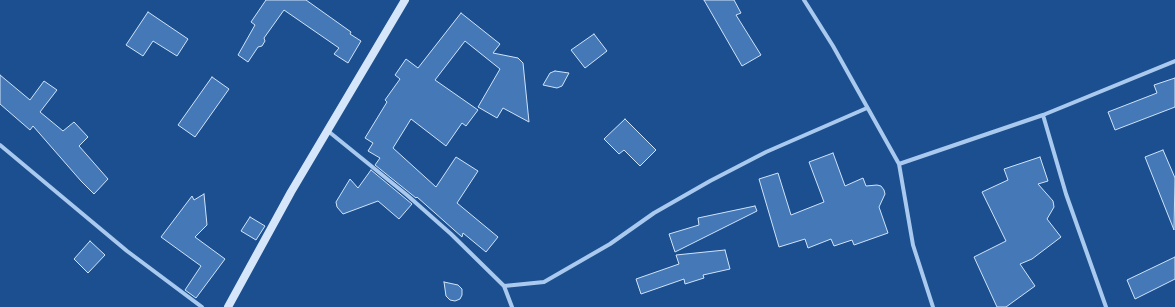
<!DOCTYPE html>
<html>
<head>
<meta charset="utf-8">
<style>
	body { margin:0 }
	canvas { display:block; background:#1b4f8f }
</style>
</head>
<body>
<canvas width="1175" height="307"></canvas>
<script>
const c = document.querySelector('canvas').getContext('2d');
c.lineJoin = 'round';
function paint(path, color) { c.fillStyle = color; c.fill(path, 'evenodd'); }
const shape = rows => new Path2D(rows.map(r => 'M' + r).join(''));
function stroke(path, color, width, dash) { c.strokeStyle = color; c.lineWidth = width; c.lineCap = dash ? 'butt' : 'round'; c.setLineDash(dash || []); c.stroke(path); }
const building = shape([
	[266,0,306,0,351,32,350,34,361,41,348,63,334,54,339,48,284,10,264,38,265,41,262,46,258,47,248,62,238,55,255,25,251,22,266,0],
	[704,0,734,0,741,13,736,15,761,55,742,66,704,0],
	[148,12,188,39,177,56,153,41,143,56,126,45,148,12],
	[461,13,500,44,493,53,518,58,523,63,529,122,503,108,497,118,478,107,500,69,465,41,435,80,478,110,466,126,462,123,446,146,411,119,393,148,436,187,456,157,478,171,457,203,498,237,486,252,463,233,462,237,417,197,416,198,375,165,380,158,368,151,373,143,365,138,387,102,385,100,400,79,395,75,406,59,418,68,461,13],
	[594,34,607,51,585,68,571,50,594,34],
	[555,71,569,73,562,86,557,88,543,85,550,73,555,71],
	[0,75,30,100,44,81,57,90,40,112,63,131,74,122,88,137,79,146,108,179,94,194,81,181,33,126,30,130,0,104,0,75],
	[212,77,229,89,195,137,178,125,212,77],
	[1175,78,1175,107,1115,130,1108,112,1157,93,1154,85,1175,78],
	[625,119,656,150,640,166,624,150,619,154,604,139,625,119],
	[1163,150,1175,178,1174,230,1145,157,1163,150],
	[833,153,845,186,863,178,866,186,877,185,881,186,884,190,885,194,879,207,888,233,854,245,852,240,834,246,831,239,808,248,805,239,779,247,759,179,778,173,791,215,824,202,809,162,833,153],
	[1040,157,1048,181,1038,184,1053,201,1054,207,1047,219,1061,237,1032,259,1020,264,1035,286,1006,307,997,307,974,257,1006,241,982,192,1008,180,1004,169,1040,157],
	[371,170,412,204,399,219,378,201,343,214,337,207,336,202,350,179,358,188,371,170],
	[204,194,207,225,195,237,225,259,196,298,185,290,201,266,161,237,192,196,194,200,204,194],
	[755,206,757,211,675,252,669,234,699,225,698,218,755,206],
	[250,217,265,226,256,240,241,231,250,217],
	[90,241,105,255,88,273,74,259,90,241],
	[725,250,730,269,703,275,704,278,685,284,684,279,641,294,636,279,679,264,676,255,725,250],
	[1175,257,1175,279,1135,299,1127,280,1175,257],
	[444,282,458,285,462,289,462,295,460,299,455,301,450,300,446,296,444,282]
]);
paint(building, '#4478b7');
stroke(building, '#cfe3fa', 1);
stroke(shape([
	[804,0,833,46,899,164,913,245,933,307],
	[1043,115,1175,61],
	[328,131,407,195,451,234,504,286,512,307],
	[0,145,127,251,202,307],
	[899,164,1043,115,1066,194,1106,307],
	[504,286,544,282,610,244,654,213,710,181,766,152,867,108]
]), '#a9c9ee', 4);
stroke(shape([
	[228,307,291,192,405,0]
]), '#d6e6fa', 8);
</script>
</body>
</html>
